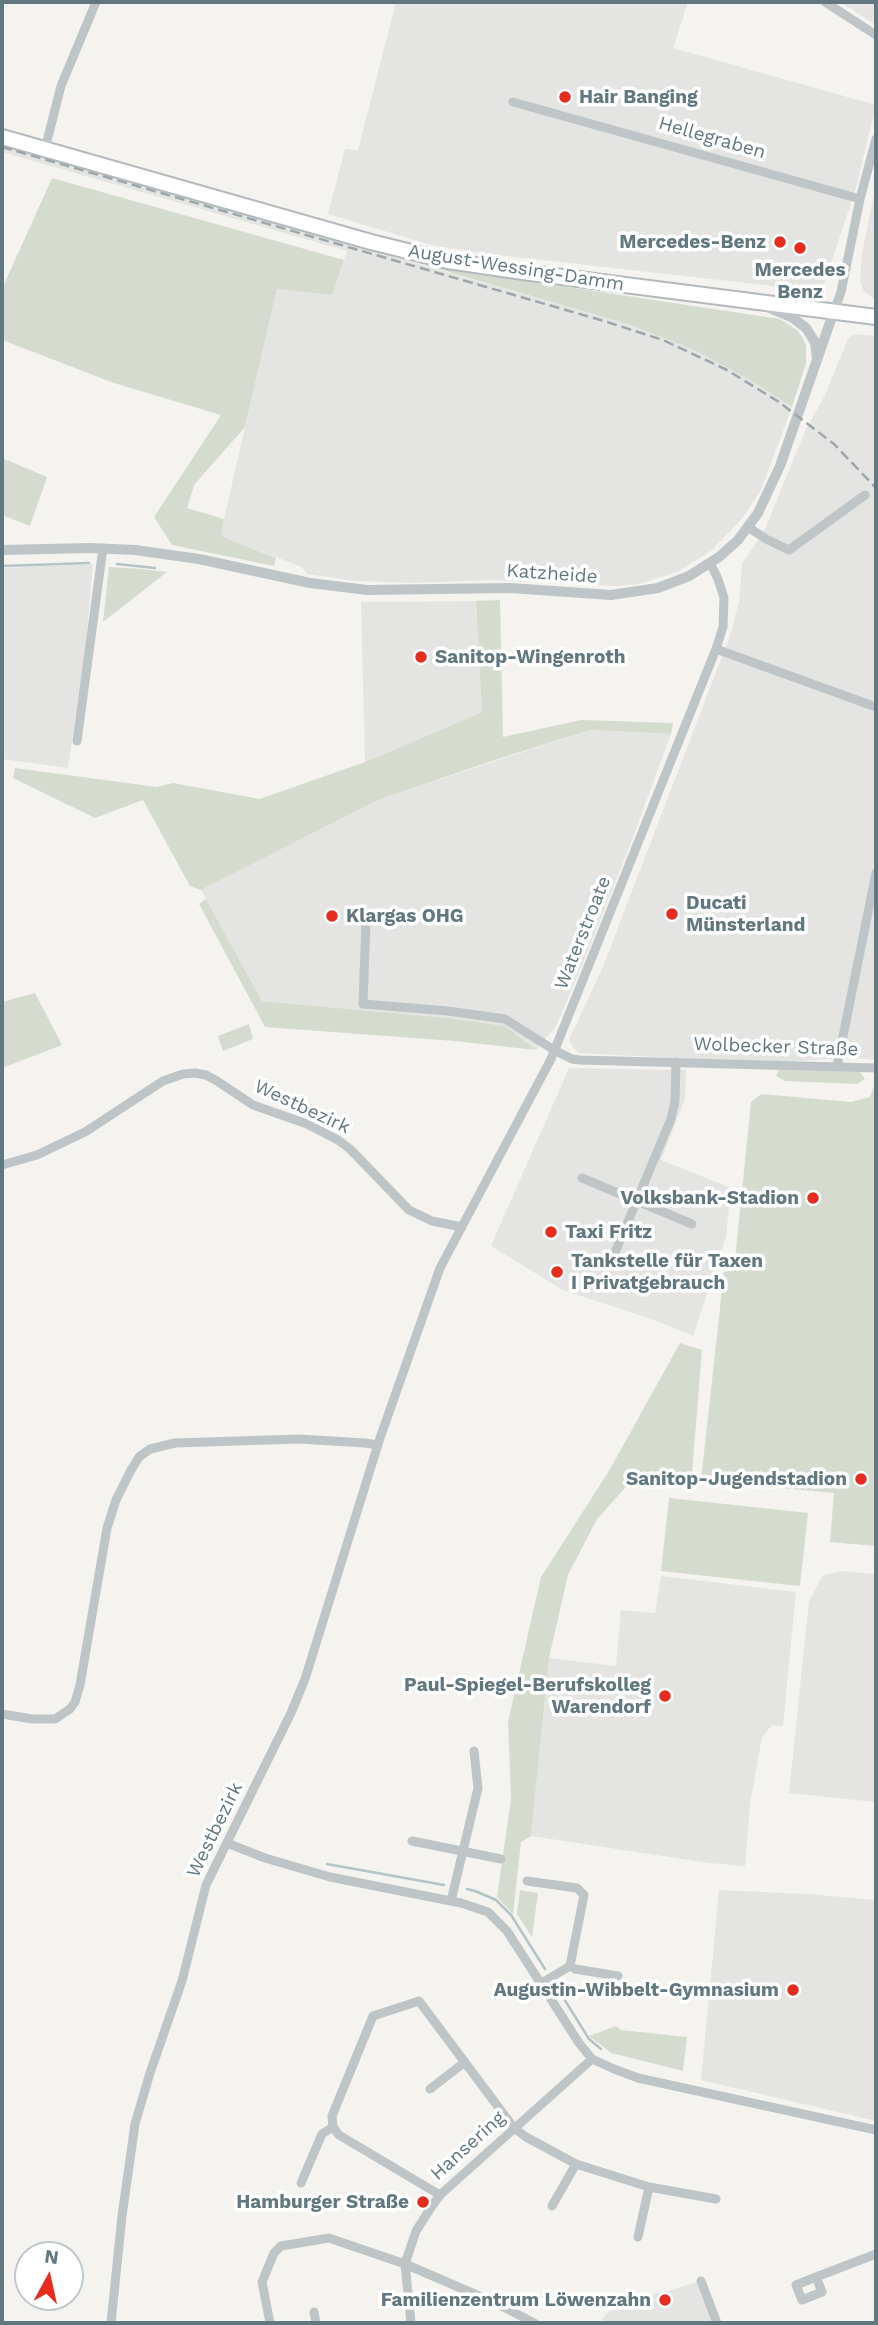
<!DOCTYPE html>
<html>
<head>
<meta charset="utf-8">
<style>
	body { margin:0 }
	#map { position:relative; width:878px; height:2325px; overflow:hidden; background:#f4f3ef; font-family:"Work Sans",sans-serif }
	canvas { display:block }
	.frame { position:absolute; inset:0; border:4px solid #627881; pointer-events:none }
	.north { position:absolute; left:14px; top:2241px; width:70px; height:70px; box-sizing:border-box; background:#fff; border:2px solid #c0c9cd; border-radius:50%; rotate:8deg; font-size:19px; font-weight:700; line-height:28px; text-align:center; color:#627881 }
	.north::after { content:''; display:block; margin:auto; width:24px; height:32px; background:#e62c1d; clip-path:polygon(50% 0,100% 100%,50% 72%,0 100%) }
</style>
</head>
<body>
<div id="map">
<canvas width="878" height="2325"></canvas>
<div class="frame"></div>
<div class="north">N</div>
</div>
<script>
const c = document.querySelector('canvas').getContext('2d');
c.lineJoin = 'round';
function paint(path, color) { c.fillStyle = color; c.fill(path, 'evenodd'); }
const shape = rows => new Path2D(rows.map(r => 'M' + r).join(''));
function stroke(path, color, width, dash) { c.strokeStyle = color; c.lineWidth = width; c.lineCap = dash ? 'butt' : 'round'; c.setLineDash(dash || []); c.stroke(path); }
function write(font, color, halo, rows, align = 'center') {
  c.font = font + ' "Work Sans",sans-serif'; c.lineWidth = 7; c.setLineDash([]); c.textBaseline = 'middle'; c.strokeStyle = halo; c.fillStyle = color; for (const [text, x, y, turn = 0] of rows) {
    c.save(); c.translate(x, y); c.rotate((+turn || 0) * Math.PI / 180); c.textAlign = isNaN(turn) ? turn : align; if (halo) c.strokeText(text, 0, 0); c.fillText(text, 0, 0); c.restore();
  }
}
paint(shape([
	[396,2,688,2,673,48,876,105,856,188,824,285,809,290,488,254,431,245,328,214,345,149,358,150],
	[840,2,876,2,876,25,842,3],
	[2,144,631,325,696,351,757,384,792,407,761,490,741,520,711,551,677,572,639,584,616,586,495,580,411,583,356,581,307,574,302,567,220,536,277,289,332,294,347,251,2,152],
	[876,185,876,300,863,291,860,279,862,253],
	[854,334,876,336,876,1060,850,1058,757,1063,580,1053,574,1049,569,1040,604,964,731,633,739,601,742,564,765,529,806,429,824,397,848,339],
	[93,564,86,643,68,768,2,759,2,568],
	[476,601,482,712,365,762,361,602],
	[590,730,671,734,632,840,583,963,556,1026,536,1050,505,1026,448,1018,262,1001,201,890,378,800],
	[569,1068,686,1070,685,1099,661,1160,731,1188,726,1237,693,1336,657,1321,563,1290,491,1246],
	[843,1571,876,1574,876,1802,789,1793,809,1601,823,1575],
	[661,1576,796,1592,783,1726,772,1725,762,1737,750,1804,745,1866,709,1863,531,1836,549,1658,616,1666,621,1610,655,1613],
	[719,1890,808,1894,876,1900,876,2121,701,2080],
	[697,2282,713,2323,600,2323,606,2314,620,2303,633,2297,665,2292]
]), '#e4e5e3');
paint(shape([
	[52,178,344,260,332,295,277,289,245,427,194,485,187,508,224,519,221,536,276,558,274,566,172,545,154,517,221,415,114,383,2,340,2,289],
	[428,266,780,319,797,330,802,337,806,345,806,363,792,407,757,384,696,351,631,325],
	[2,458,47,477,30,526,2,515],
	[109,567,142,569,167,572,103,622],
	[500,600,503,737,581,720,673,723,671,734,590,730,498,759,378,800,201,890,190,886,143,800,95,818,13,778,15,768,157,787,173,783,260,799,365,762,482,712,476,601],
	[206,899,262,1001,448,1018,505,1026,536,1050,454,1041,265,1027,199,904],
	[35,993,62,1045,2,1068,2,1002],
	[249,1024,253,1039,223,1051,218,1036],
	[779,1070,860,1072,865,1079,857,1084,785,1081,776,1076],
	[876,1080,876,1546,830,1542,834,1493,701,1480,724,1272,734,1270,751,1102,761,1094,851,1102,870,1097],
	[680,1343,702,1350,692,1473,663,1483,633,1479,597,1519,568,1575,549,1658,531,1836,521,1842,513,1914,497,1897,511,1799,508,1722,541,1577,609,1471],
	[669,1498,808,1513,800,1586,661,1571],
	[520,1890,538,1893,532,1937,517,1914],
	[616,2026,621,2030,687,2037,683,2071,611,2053,589,2036]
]), '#d6dbd0');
stroke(shape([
	[117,564,155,568],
	[2,566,89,563],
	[327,1864,444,1885],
	[467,1889,475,1891,496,1900,511,1915,545,1969],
	[556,1986,589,2039,601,2049]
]), '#b4c4c6', 2.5);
const primary = shape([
	[2,137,371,242,448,261,523,272,876,317]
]);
stroke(primary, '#b4b9bc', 18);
stroke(shape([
	[825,2,876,35],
	[513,102,860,199],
	[45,149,61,86,96,2],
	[834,311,841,292,860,199,876,139],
	[748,527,766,539,789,550,865,495],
	[716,649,876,707],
	[77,741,103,548],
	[366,921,363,1004,448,1011,505,1019,554,1050,572,1059,580,1060,876,1068],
	[837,1066,876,873],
	[2,1165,37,1155,85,1132,163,1081,183,1074,195,1073,206,1075,217,1081,253,1105,307,1124,338,1140,350,1149,409,1210,432,1221,462,1227],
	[582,1178,692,1224],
	[611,1262,671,1119,675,1101,676,1062],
	[2,1714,32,1719,55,1719,70,1709,75,1702,80,1685,107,1528,116,1500,131,1470,139,1457,150,1449,175,1443,299,1439,365,1443,378,1445],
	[412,1841,501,1859],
	[227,1843,265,1858,330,1877,461,1903,488,1912,507,1931,579,2043,592,2059,614,2069,638,2078,876,2130],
	[527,1881,577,1888,584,1895,570,1966,540,1984],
	[451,1901,478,1788,474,1751],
	[570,1966,575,1969,618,1976],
	[430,2089,465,2062],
	[301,2183,322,2134,333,2127],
	[440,2195,339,2135,333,2127,332,2116,373,2016,419,2001,514,2128,526,2137,576,2164,649,2187,716,2199],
	[552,2206,576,2164],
	[638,2237,649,2187],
	[816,2277,822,2292,802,2300,796,2285,816,2277,876,2254],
	[701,2281,717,2323],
	[314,2312,316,2323],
	[111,2323,122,2216,135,2124,150,2073,182,1981,206,1885,291,1713,305,1679,380,1438,440,1268,551,1059,716,649,723,627,724,598,718,579,710,563],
	[270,2323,262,2282,274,2253,281,2246,329,2238,405,2264,500,2305,534,2323],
	[411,2323,405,2264,416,2231,432,2206,440,2195,592,2059]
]), '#bfc4c6', 9);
stroke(shape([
	[767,307,793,318,806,328,815,342,817,359],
	[2,550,90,548,135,550,199,559,310,583,367,590,510,588,611,595,658,588,689,576,719,557,738,540,758,513,780,466,834,311]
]), '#bfc4c6', 10);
stroke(primary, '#fff', 14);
stroke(shape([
	[2,147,604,321,663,340,727,370,779,402,834,444,876,488]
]), '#9da6aa', 2.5, [10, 5]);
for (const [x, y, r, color] of [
	[565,97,7,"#e62c1d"],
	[780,242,7,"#e62c1d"],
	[800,248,7,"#e62c1d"],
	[421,657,7,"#e62c1d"],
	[672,914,7,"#e62c1d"],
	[332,916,7,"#e62c1d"],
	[813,1198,7,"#e62c1d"],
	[551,1232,7,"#e62c1d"],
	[557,1272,7,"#e62c1d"],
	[861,1479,7,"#e62c1d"],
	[665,1696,7,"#e62c1d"],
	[793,1990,7,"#e62c1d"],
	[423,2202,7,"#e62c1d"],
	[665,2300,7,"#e62c1d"]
]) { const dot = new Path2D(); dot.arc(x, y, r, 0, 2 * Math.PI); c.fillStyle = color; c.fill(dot); stroke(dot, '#fff', 2.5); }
write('bold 19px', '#627881', '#fff', [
	["Hair Banging",579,97,"left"],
	["Mercedes-Benz",766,242],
	["Mercedes",800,270,"center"],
	["Benz",800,292,"center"],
	["Sanitop-Wingenroth",435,657,"left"],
	["Ducati",686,903,"left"],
	["Münsterland",686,925,"left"],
	["Klargas OHG",346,916,"left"],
	["Volksbank-Stadion",799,1198],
	["Taxi Fritz",565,1232,"left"],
	["Tankstelle für Taxen",571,1261,"left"],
	["I Privatgebrauch",571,1283,"left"],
	["Sanitop-Jugendstadion",847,1479],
	["Paul-Spiegel-Berufskolleg",651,1685],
	["Warendorf",651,1707],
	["Augustin-Wibbelt-Gymnasium",779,1990],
	["Hamburger Straße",409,2202],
	["Familienzentrum Löwenzahn",651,2300]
], 'right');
write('19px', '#627881', '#fff', [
	["Hellegraben",712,138,16],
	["August-Wessing-Damm",516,268,9],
	["Katzheide",552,574,4],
	["Waterstroate",583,933,-68],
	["Wolbecker Straße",776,1047,2],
	["Westbezirk",302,1107,25],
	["Westbezirk",215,1830,-64],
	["Hansering",468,2146,-42]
]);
</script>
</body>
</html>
